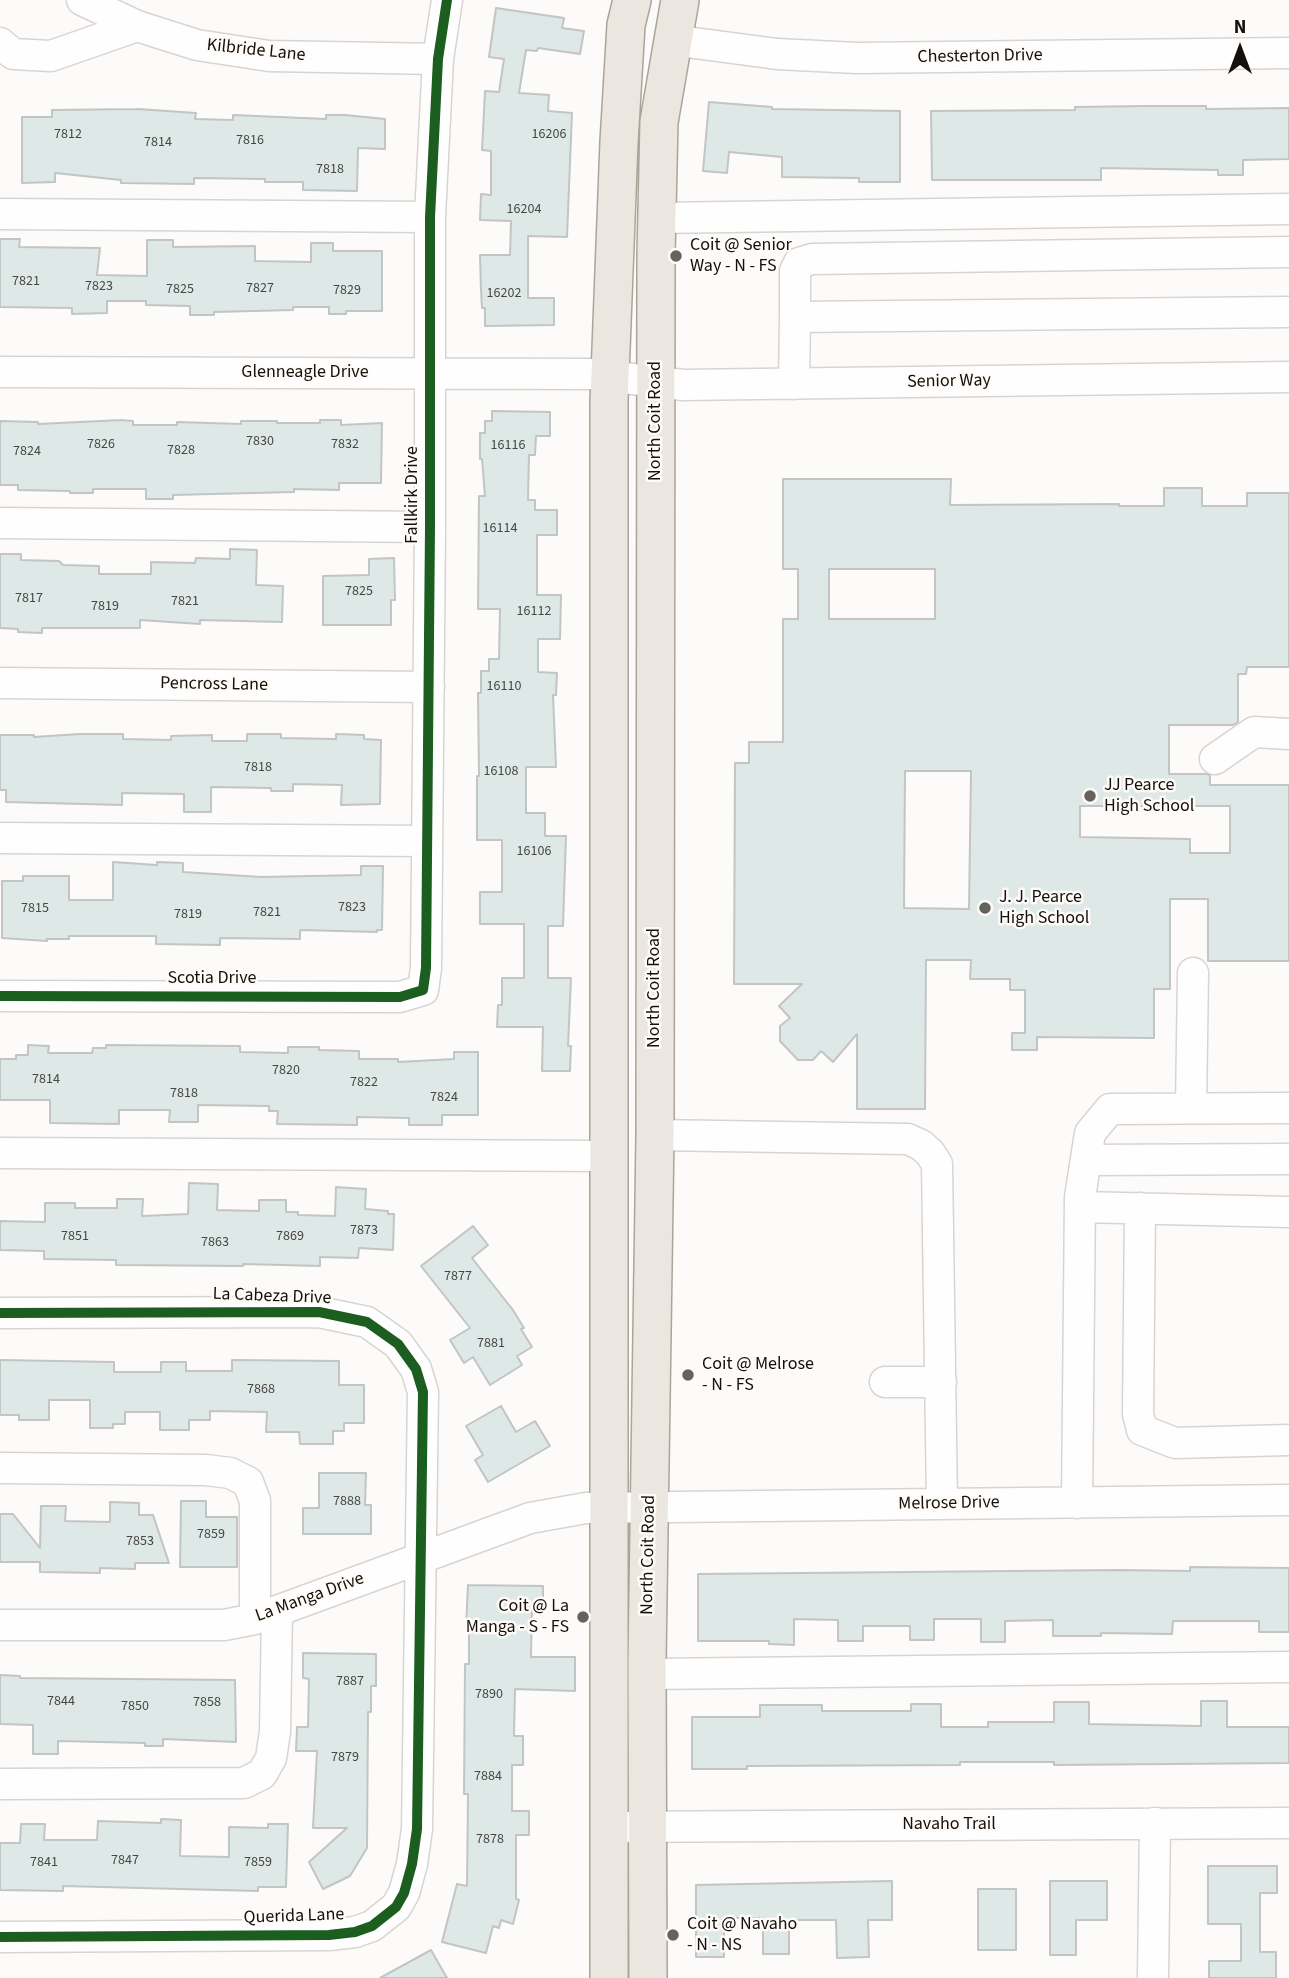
<!DOCTYPE html>
<html>
<head>
<meta charset="utf-8">
<style>
	body { margin:0 }
	#map { position:relative; width:1289px; height:1978px; overflow:hidden; background:#fdfbf9; font-family:"Source Sans 3",sans-serif }
	canvas { display:block }
	.north { position:absolute; left:1205px; top:14px; width:70px; height:70px; -webkit-text-stroke:5px #fefbf8; paint-order:stroke; rotate:0deg; font-size:19px; font-weight:700; line-height:28px; text-align:center; color:#14100b }
	.north::after { content:''; display:block; margin:auto; width:24px; height:32px; background:#14100b; clip-path:polygon(50% 0,100% 100%,50% 72%,0 100%) }
</style>
</head>
<body>
<div id="map">
<canvas width="1289" height="1978"></canvas>
<div class="north">N</div>
</div>
<script>
const c = document.querySelector('canvas').getContext('2d');
c.lineJoin = 'round';
function paint(path, color) { c.fillStyle = color; c.fill(path, 'evenodd'); }
const shape = rows => new Path2D(rows.map(r => 'M' + r).join(''));
function stroke(path, color, width, dash) { c.strokeStyle = color; c.lineWidth = width; c.lineCap = dash ? 'butt' : 'round'; c.setLineDash(dash || []); c.stroke(path); }
function write(font, color, halo, rows, align = 'center') {
  c.font = font + ' "Source Sans 3",sans-serif'; c.lineWidth = 5; c.setLineDash([]); c.textBaseline = 'middle'; c.strokeStyle = halo; c.fillStyle = color; for (const [text, x, y, turn = 0] of rows) {
    c.save(); c.translate(x, y); c.rotate((+turn || 0) * Math.PI / 180); c.textAlign = isNaN(turn) ? turn : align; if (halo) c.strokeText(text, 0, 0); c.fillText(text, 0, 0); c.restore();
  }
}
const building = shape([
	[496,8,564,18,562,28,584,31,580,54,538,48,537,51,526,50,519,93,549,95,548,111,572,113,567,237,528,236,528,298,554,298,554,325,485,326,485,308,482,308,481,290,480,255,510,255,511,221,480,220,481,194,491,195,491,151,482,150,485,91,499,92,504,59,489,57,496,8],
	[709,102,772,107,772,109,900,111,900,182,859,182,859,178,782,177,782,157,729,152,727,173,703,171,709,102],
	[1145,106,1206,106,1206,109,1289,108,1289,159,1243,160,1243,175,1218,175,1218,170,1101,168,1101,180,932,180,931,111,1075,110,1075,107,1145,106],
	[138,109,196,113,195,119,233,120,233,115,326,119,326,115,345,115,385,119,385,149,358,148,357,191,303,190,303,182,265,182,265,179,194,178,194,184,121,183,121,180,55,173,55,182,22,183,22,117,52,117,52,110,138,109],
	[0,239,20,239,19,247,100,248,97,275,147,276,147,240,173,240,173,247,255,246,255,261,311,262,311,243,333,243,333,251,382,251,382,311,346,311,346,314,329,314,329,307,293,307,293,310,214,312,214,315,190,315,190,306,146,305,146,301,107,301,107,313,72,314,72,308,0,307,0,239],
	[492,411,550,412,550,436,536,436,535,455,529,455,528,500,535,500,535,510,557,510,557,535,537,535,537,595,561,595,560,639,538,639,538,672,557,673,556,695,553,695,556,767,526,767,526,813,545,813,545,836,566,836,563,926,548,926,548,978,571,978,568,1046,571,1046,570,1071,542,1071,543,1027,497,1027,498,1005,502,1005,502,978,524,978,524,924,480,924,480,892,502,892,502,840,477,840,477,776,479,776,478,693,481,693,481,671,489,671,489,659,499,659,500,609,478,609,479,496,485,496,482,459,480,459,480,433,485,433,485,421,492,421,492,411],
	[121,420,133,421,133,425,177,425,177,422,241,424,241,421,277,421,277,423,320,423,320,420,341,420,341,425,382,423,381,483,339,483,339,490,294,489,294,492,173,495,173,499,146,499,146,489,93,489,93,493,70,493,70,491,18,490,18,485,0,485,0,421,38,422,38,424,121,420],
	[783,479,951,479,950,505,1119,504,1119,506,1164,506,1164,488,1202,488,1202,506,1247,506,1247,493,1289,493,1289,667,1247,667,1246,674,1238,674,1238,722,1233,725,1169,725,1169,774,1206,774,1210,775,1210,785,1289,785,1289,961,1208,961,1208,899,1170,899,1170,989,1154,989,1154,1038,1037,1037,1037,1050,1012,1050,1012,1033,1025,1033,1025,990,1010,990,1010,979,970,979,971,960,926,960,925,1109,857,1109,857,1034,833,1062,821,1051,813,1060,798,1060,780,1041,780,1026,790,1018,779,1006,802,984,734,984,735,763,749,763,749,742,783,742,783,619,798,619,798,569,783,569,783,479],
	[829,569,935,569,935,619,829,619,829,569],
	[905,771,971,771,969,909,904,908,905,771],
	[1080,806,1230,806,1230,853,1190,853,1190,839,1080,837,1080,806],
	[230,549,257,550,256,585,283,586,282,622,200,620,200,624,140,620,140,628,42,628,42,633,18,632,18,629,0,628,0,554,21,554,21,560,59,561,63,565,99,566,99,574,151,574,151,562,195,563,196,558,230,559,230,549],
	[394,558,395,600,391,600,391,625,323,625,323,576,369,575,369,559,394,558],
	[80,734,123,734,123,739,171,740,171,736,212,735,212,741,247,741,247,734,281,734,281,738,336,739,336,734,364,735,364,739,381,740,380,804,341,805,342,785,293,784,293,791,271,791,271,788,211,787,211,812,184,812,184,794,122,793,122,805,6,802,6,790,0,790,0,735,34,735,34,737,80,734],
	[113,862,157,865,157,862,183,863,183,872,261,877,361,875,361,866,383,866,382,930,377,930,377,932,300,930,300,939,220,938,220,945,156,944,156,936,69,936,69,939,47,939,47,941,2,938,2,881,23,881,23,876,69,876,69,900,113,900,113,862],
	[28,1045,49,1046,48,1053,92,1053,93,1048,106,1048,106,1045,240,1046,240,1052,288,1053,288,1047,319,1047,319,1050,359,1051,359,1059,398,1059,398,1062,454,1059,454,1052,478,1052,478,1115,442,1115,442,1125,409,1125,409,1118,357,1117,357,1125,277,1124,278,1111,269,1111,269,1106,198,1105,198,1122,169,1122,170,1110,119,1110,119,1124,50,1123,50,1100,0,1100,0,1059,16,1059,16,1055,28,1055,28,1045],
	[189,1183,218,1184,217,1210,259,1211,259,1200,286,1200,286,1212,298,1212,298,1215,335,1216,336,1187,366,1189,365,1209,388,1211,388,1214,394,1214,393,1250,359,1248,358,1258,320,1257,320,1266,243,1264,243,1266,116,1265,116,1260,44,1259,44,1251,0,1250,0,1221,45,1222,45,1203,75,1203,75,1208,117,1208,117,1199,143,1199,142,1216,188,1214,189,1183],
	[473,1226,488,1245,472,1258,513,1310,524,1328,521,1329,532,1347,517,1356,522,1365,490,1385,473,1357,464,1363,450,1340,470,1328,421,1266,473,1226],
	[0,1360,114,1362,114,1372,161,1372,161,1362,186,1362,186,1371,232,1371,232,1360,339,1361,339,1385,364,1385,364,1423,344,1423,344,1431,333,1431,333,1444,300,1444,299,1432,266,1432,267,1412,210,1411,210,1420,189,1420,189,1430,160,1430,160,1412,125,1412,125,1424,113,1424,113,1428,90,1428,90,1400,49,1400,49,1420,19,1420,19,1415,0,1415,0,1360],
	[501,1406,516,1432,535,1421,550,1446,488,1482,475,1460,483,1455,466,1426,501,1406],
	[319,1473,366,1473,365,1505,371,1505,371,1534,303,1534,303,1508,319,1508,319,1473],
	[181,1501,206,1501,206,1517,237,1517,237,1567,180,1567,181,1501],
	[110,1502,139,1503,139,1515,153,1515,169,1563,135,1563,135,1569,100,1568,100,1573,40,1572,40,1562,0,1562,0,1514,13,1514,40,1548,41,1506,66,1506,65,1521,110,1522,110,1502],
	[1190,1567,1289,1568,1289,1632,1259,1632,1259,1621,1173,1621,1172,1634,1101,1633,1101,1636,1053,1636,1053,1620,1005,1621,1005,1642,981,1642,981,1619,934,1619,934,1640,910,1640,910,1626,863,1626,863,1641,838,1641,838,1620,794,1619,794,1645,769,1644,769,1641,698,1641,698,1574,1118,1570,1190,1571,1190,1567],
	[468,1585,543,1586,543,1610,532,1609,531,1657,575,1657,575,1691,515,1689,514,1736,523,1736,523,1765,512,1765,512,1811,529,1811,529,1835,516,1835,516,1899,519,1900,513,1924,501,1920,499,1928,493,1926,486,1953,442,1942,457,1884,467,1886,468,1794,464,1794,465,1664,469,1664,469,1627,466,1627,468,1585],
	[303,1653,376,1654,376,1686,371,1686,371,1712,368,1712,367,1848,350,1876,323,1889,309,1862,347,1828,313,1828,317,1751,296,1751,297,1727,308,1727,309,1679,303,1678,303,1653],
	[0,1675,20,1676,20,1678,235,1680,236,1742,163,1739,163,1746,145,1746,145,1743,58,1741,58,1754,33,1754,33,1725,0,1724,0,1675],
	[1201,1701,1227,1701,1227,1727,1289,1727,1289,1763,1054,1765,1054,1762,960,1762,960,1765,747,1766,747,1769,692,1769,692,1717,760,1717,760,1705,822,1705,822,1711,911,1711,911,1704,941,1704,941,1727,988,1727,988,1722,1054,1722,1054,1702,1089,1702,1089,1724,1201,1726,1201,1701],
	[161,1819,181,1820,180,1856,229,1857,229,1827,268,1828,268,1824,288,1824,286,1887,258,1887,258,1891,63,1886,63,1891,0,1890,0,1843,20,1843,21,1824,45,1824,44,1840,97,1840,98,1821,161,1823,161,1819],
	[1208,1866,1277,1866,1277,1893,1260,1893,1260,1952,1276,1952,1276,1978,1209,1978,1209,1961,1241,1961,1241,1924,1208,1924,1208,1866],
	[892,1881,892,1920,868,1920,869,1957,837,1958,836,1920,789,1920,789,1954,763,1954,763,1918,724,1918,724,1957,696,1957,696,1885,892,1881],
	[1050,1881,1107,1881,1107,1920,1076,1920,1076,1955,1050,1955,1050,1881],
	[978,1889,1016,1889,1016,1950,978,1950,978,1889],
	[431,1950,447,1978,380,1978,431,1950]
]);
paint(building, '#dee8e7');
stroke(building, '#c2c5c4', 2);
const minor = shape([
	[82,0,137,26,197,45,269,56,438,59],
	[672,40,777,54,857,58,1289,53],
	[0,43,13,54,51,56,137,26],
	[0,214,430,217],
	[657,218,1289,209],
	[1289,252,812,259,799,263,795,271,795,317,1289,312],
	[0,372,591,374,683,385,1289,377],
	[794,384,795,317],
	[0,523,430,527],
	[0,683,429,687],
	[1215,759,1254,732,1289,734],
	[0,838,427,841],
	[0,996,400,997,423,990,426,968,430,527,430,217,438,59,447,0],
	[1191,1108,1193,973],
	[655,1135,908,1139,921,1145,930,1153,937,1164,942,1504],
	[0,1153,610,1156],
	[1086,1160,1289,1159],
	[1080,1207,1289,1212],
	[1140,1208,1138,1414,1142,1430,1175,1443,1289,1440],
	[0,1313,319,1312,367,1322,398,1344,416,1369,423,1392,417,1829,412,1864,404,1893,396,1907,372,1926,355,1932,329,1935,0,1937],
	[885,1382,941,1382],
	[0,1468,206,1470,230,1473,248,1482,255,1501,255,1619],
	[1077,1503,1080,1197,1090,1133,1110,1109,1289,1108],
	[0,1625,224,1625,255,1619,530,1518,586,1508,1289,1500],
	[647,1674,1289,1667],
	[0,1784,244,1783,262,1774,271,1758,275,1732,277,1612],
	[609,1827,1289,1823],
	[1153,1978,1155,1823]
]);
const major = shape([
	[609,1978,609,401,619,142,626,25,632,0],
	[648,1978,647,1662,655,1135,656,256,659,122,680,0]
]);
stroke(minor, '#d8d4d1', 33);
stroke(major, '#ada499', 40);
stroke(minor, '#fffefe', 30);
stroke(major, '#ebe6e0', 37);
stroke(shape([
	[0,996,400,997,423,990,426,968,430,527,430,217,438,59,447,0],
	[0,1313,319,1312,367,1322,398,1344,416,1369,423,1392,417,1829,412,1864,404,1893,396,1907,372,1926,355,1932,329,1935,0,1937]
]), '#1b5e20', 10);
for (const [x, y, r, color] of [
	[676,256,7,"#66625e"],
	[1090,796,7,"#66625e"],
	[985,908,7,"#66625e"],
	[688,1375,7,"#66625e"],
	[583,1617,7,"#66625e"],
	[673,1935,7,"#66625e"]
]) { const dot = new Path2D(); dot.arc(x, y, r, 0, 2 * Math.PI); c.fillStyle = color; c.fill(dot); stroke(dot, '#fefbf8', 2.5); }
write('14px', '#464642', null, [
	["7812",68,135],
	["16206",549,135],
	["7816",250,141],
	["7814",158,143],
	["7818",330,170],
	["16204",524,210],
	["7821",26,282],
	["7823",99,287],
	["7827",260,289],
	["7825",180,290],
	["7829",347,291],
	["16202",504,294],
	["7830",260,442],
	["7826",101,445],
	["7832",345,445],
	["16116",508,446],
	["7828",181,451],
	["7824",27,452],
	["16114",500,529],
	["7825",359,592],
	["7817",29,599],
	["7821",185,602],
	["7819",105,607],
	["16112",534,612],
	["16110",504,687],
	["7818",258,768],
	["16108",501,772],
	["16106",534,852],
	["7823",352,908],
	["7815",35,909],
	["7821",267,913],
	["7819",188,915],
	["7820",286,1071],
	["7814",46,1080],
	["7822",364,1083],
	["7818",184,1094],
	["7824",444,1098],
	["7873",364,1231],
	["7851",75,1237],
	["7869",290,1237],
	["7863",215,1243],
	["7877",458,1277],
	["7881",491,1344],
	["7868",261,1390],
	["7888",347,1502],
	["7859",211,1535],
	["7853",140,1542],
	["7887",350,1682],
	["7890",489,1695],
	["7844",61,1702],
	["7858",207,1703],
	["7850",135,1707],
	["7879",345,1758],
	["7884",488,1777],
	["7878",490,1840],
	["7847",125,1861],
	["7841",44,1863],
	["7859",258,1863]
]);
write('18px', '#14100b', '#fefbf8', [
	["Kilbride Lane",256,51,6],
	["Chesterton Drive",980,57,-1],
	["Glenneagle Drive",305,373],
	["Senior Way",949,382,-1],
	["North Coit Road",656,421,-90],
	["Fallkirk Drive",413,495,-90],
	["Pencross Lane",214,685,1],
	["Scotia Drive",212,979],
	["North Coit Road",655,988,-90],
	["La Cabeza Drive",272,1297,2],
	["Melrose Drive",949,1504,-1],
	["North Coit Road",649,1555,-89],
	["La Manga Drive",310,1598,-20],
	["Navaho Trail",949,1825],
	["Querida Lane",294,1917,-2]
]);
write('18px', '#14100b', '#fefbf8', [
	["Coit @ Senior",690,246],
	["Way - N - FS",690,267],
	["JJ Pearce",1104,786],
	["High School",1104,807],
	["J. J. Pearce",999,898],
	["High School",999,919],
	["Coit @ Melrose",702,1365],
	["- N - FS",702,1386],
	["Coit @ La",569,1607,"right"],
	["Manga - S - FS",569,1628,"right"],
	["Coit @ Navaho",687,1925],
	["- N - NS",687,1946]
], 'left');
</script>
</body>
</html>
